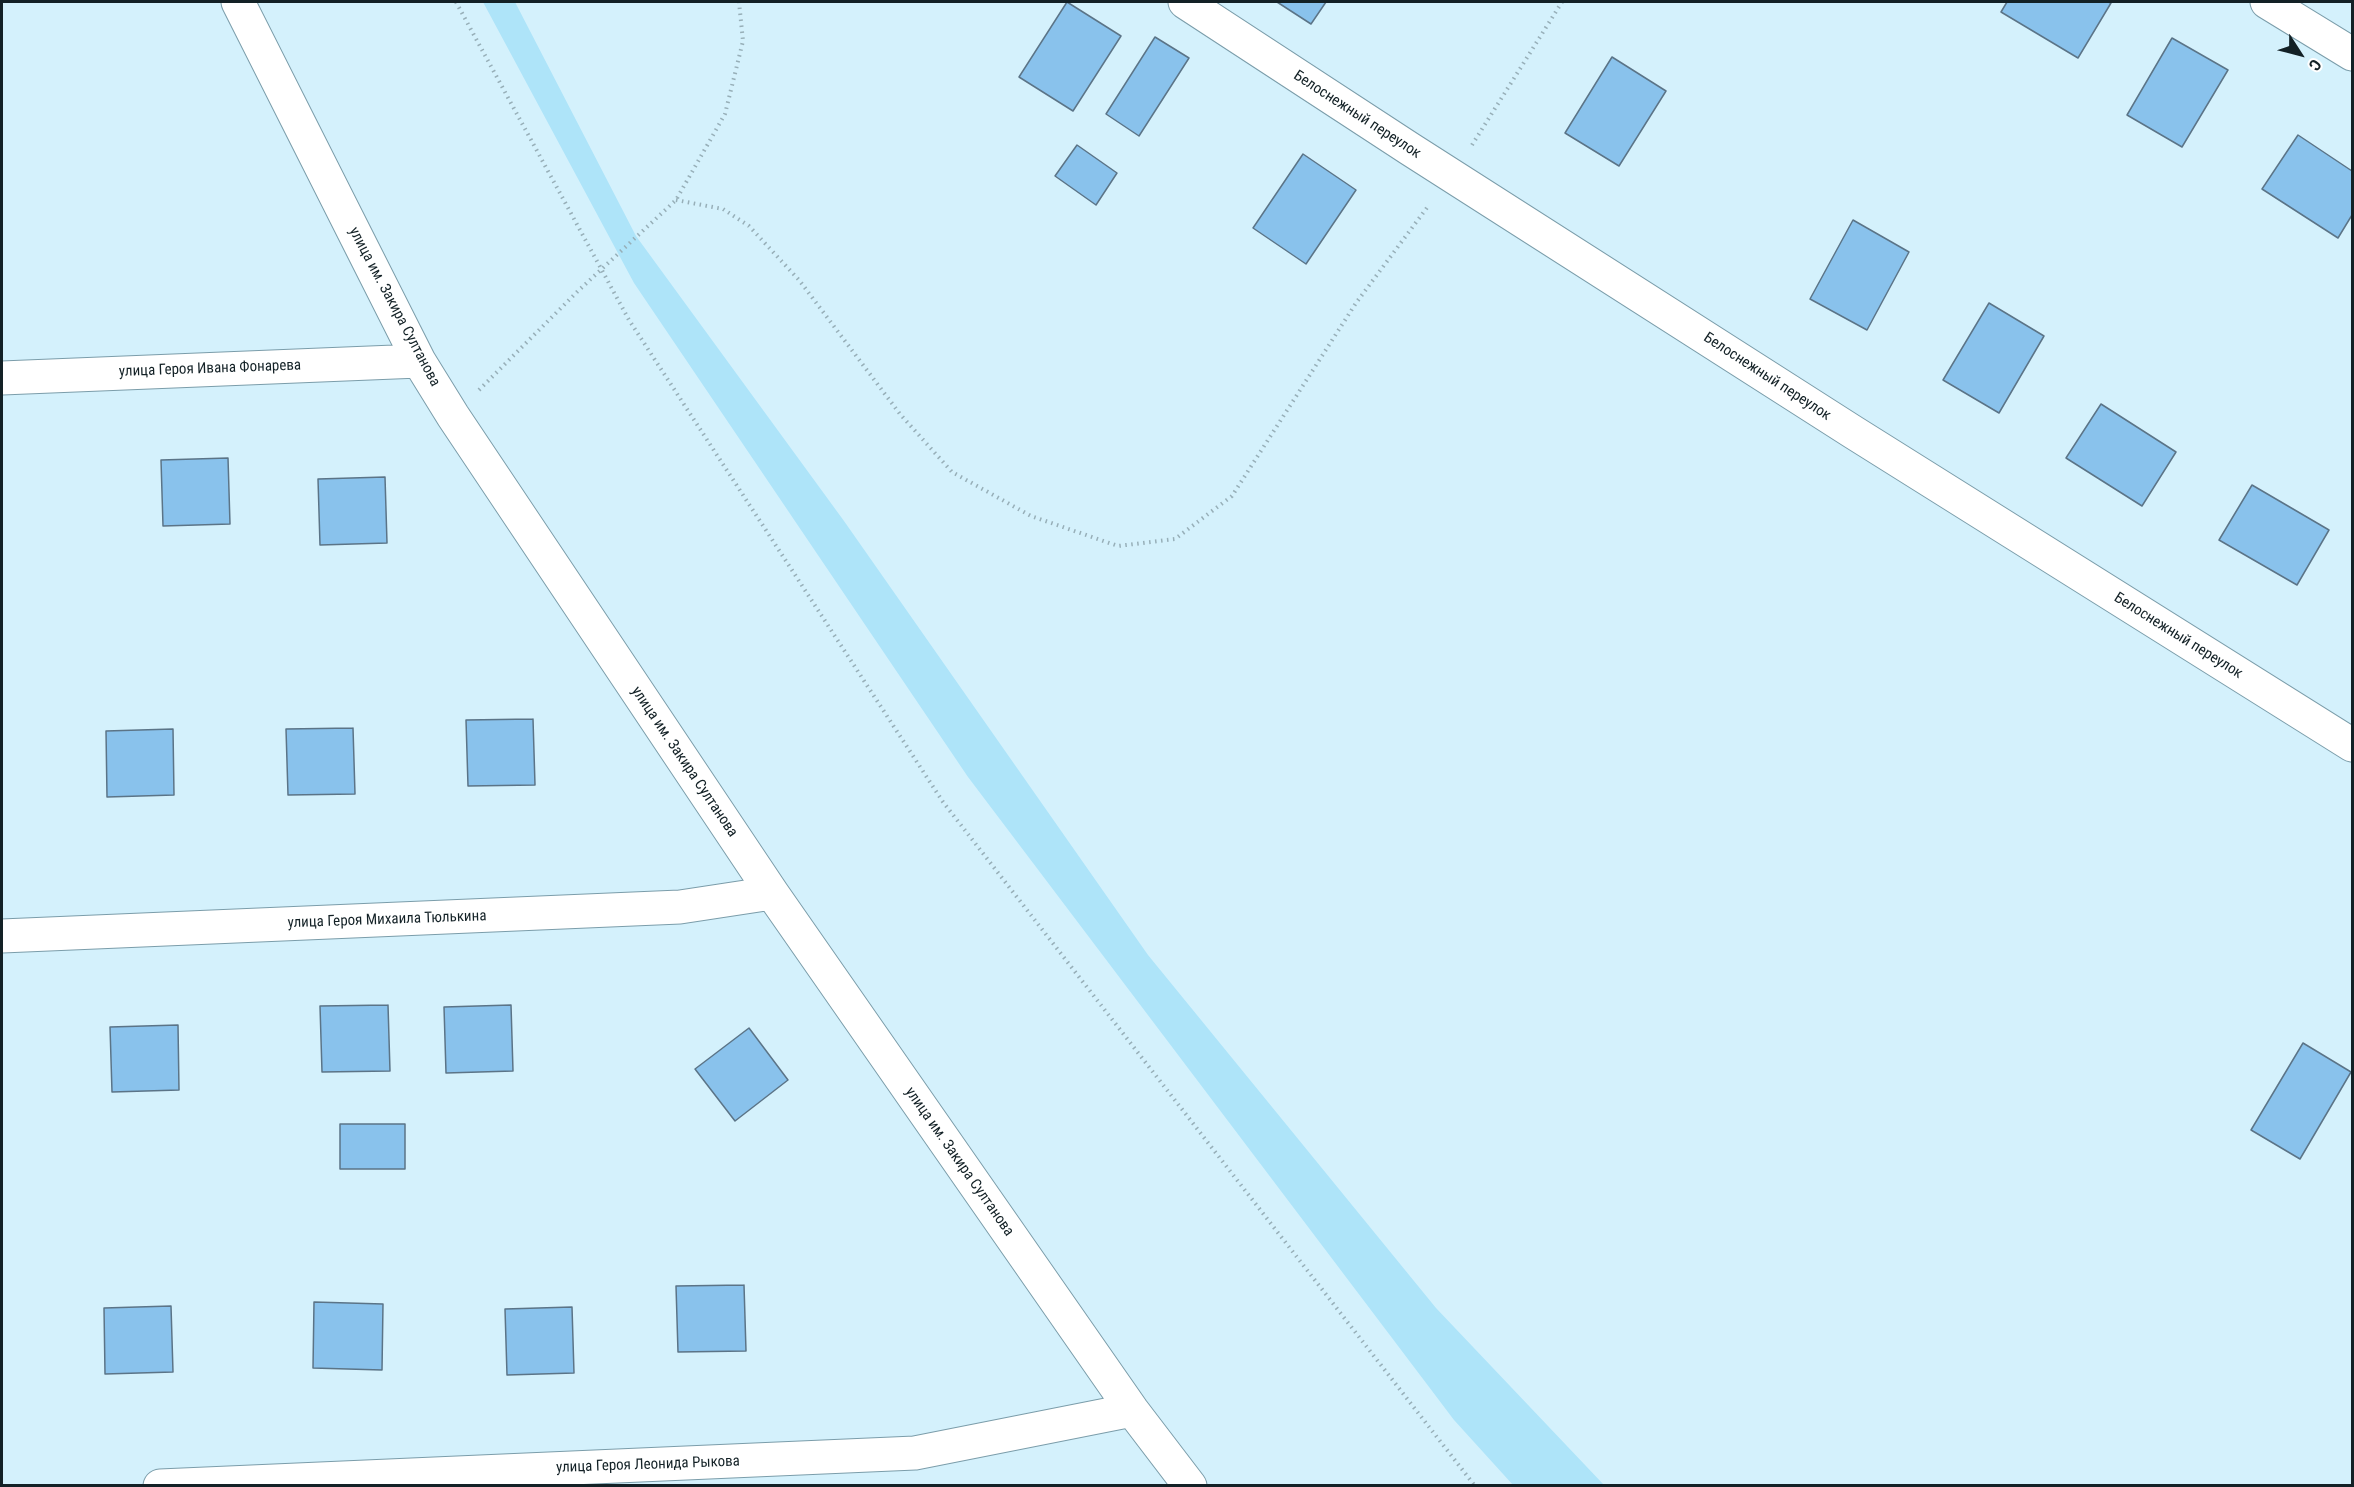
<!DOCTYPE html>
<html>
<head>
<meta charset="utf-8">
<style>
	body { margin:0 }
	#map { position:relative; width:2354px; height:1487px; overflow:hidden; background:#d4f1fc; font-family:"Roboto Condensed",sans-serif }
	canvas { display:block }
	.frame { position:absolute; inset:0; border:3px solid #132126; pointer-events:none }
	.north { position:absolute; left:2270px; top:24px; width:60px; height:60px; -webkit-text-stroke:4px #fff; paint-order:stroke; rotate:126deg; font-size:16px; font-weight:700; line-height:24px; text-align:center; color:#132126 }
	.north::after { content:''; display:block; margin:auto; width:21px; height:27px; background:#132126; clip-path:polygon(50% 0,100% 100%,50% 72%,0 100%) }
</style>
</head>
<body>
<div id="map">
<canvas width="2354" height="1487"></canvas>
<div class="frame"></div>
<div class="north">С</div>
</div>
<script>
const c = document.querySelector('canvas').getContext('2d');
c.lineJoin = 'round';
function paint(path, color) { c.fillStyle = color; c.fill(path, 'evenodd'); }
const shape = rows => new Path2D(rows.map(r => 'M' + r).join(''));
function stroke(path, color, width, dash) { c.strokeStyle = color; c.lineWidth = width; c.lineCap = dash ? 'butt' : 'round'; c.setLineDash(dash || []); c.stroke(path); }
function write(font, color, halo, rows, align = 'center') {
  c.font = font + ' "Roboto Condensed",sans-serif'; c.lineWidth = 6; c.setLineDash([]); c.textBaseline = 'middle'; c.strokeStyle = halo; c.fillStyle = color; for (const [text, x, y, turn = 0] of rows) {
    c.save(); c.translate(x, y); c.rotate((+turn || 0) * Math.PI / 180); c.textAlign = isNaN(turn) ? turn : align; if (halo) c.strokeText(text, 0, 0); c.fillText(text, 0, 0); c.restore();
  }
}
paint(shape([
	[483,2,515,2,636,236,844,521,1148,955,1436,1308,1604,1485,1513,1485,1454,1420,968,777,634,283]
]), '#aee4f9');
const building = shape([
	[1067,2,1121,36,1073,111,1019,77,1067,2],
	[1277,2,1326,2,1311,24,1277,2],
	[2007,2,2108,2,2111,3,2078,58,2001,12,2007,2],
	[1155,37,1189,58,1139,136,1106,114,1155,37],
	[2172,38,2228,70,2182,147,2127,115,2172,38],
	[1612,57,1666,91,1619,166,1565,133,1612,57],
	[2298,135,2352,171,2352,215,2338,238,2262,189,2298,135],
	[1077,145,1117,173,1096,205,1055,176,1077,145],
	[1303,154,1356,190,1306,264,1253,228,1303,154],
	[1853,220,1909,252,1867,330,1810,299,1853,220],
	[1989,303,2044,336,1999,413,1943,380,1989,303],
	[2101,404,2176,452,2142,506,2066,458,2101,404],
	[228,458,230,524,163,526,161,460,228,458],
	[385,477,387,543,320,545,318,479,385,477],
	[2252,485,2329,530,2297,585,2219,540,2252,485],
	[533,719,535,785,468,786,466,720,533,719],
	[353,728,355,794,288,795,286,729,353,728],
	[173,729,174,795,107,797,106,731,173,729],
	[388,1005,390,1071,322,1072,320,1006,388,1005],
	[511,1005,513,1071,446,1073,444,1007,511,1005],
	[178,1025,179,1090,112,1092,110,1027,178,1025],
	[749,1028,788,1080,735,1121,695,1069,749,1028],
	[2303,1043,2351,1072,2300,1159,2251,1130,2303,1043],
	[340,1124,405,1124,405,1169,340,1169,340,1124],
	[744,1285,746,1351,678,1352,676,1286,744,1285],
	[314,1302,383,1304,382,1370,313,1368,314,1302],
	[171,1306,173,1372,105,1374,104,1308,171,1306],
	[572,1307,574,1373,507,1375,505,1309,572,1307]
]);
paint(building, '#89c2ec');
stroke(building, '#5b7487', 1.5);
const minor = shape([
	[238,2,419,361,453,416,772,893,1132,1410,1190,1486],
	[1185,2,1410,149,1853,432,2352,745],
	[2267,2,2352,54],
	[2,378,419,361],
	[2,936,680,907,772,893],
	[160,1486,915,1453,1132,1410]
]);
stroke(minor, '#7b9daa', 35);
stroke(shape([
	[456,2,629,320,943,802,1475,1486],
	[1472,145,1562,2],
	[676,200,723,209,749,226,799,280,900,414,952,472,1031,516,1118,546,1175,539,1232,496,1356,303,1429,205],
	[479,390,577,292,676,200,725,114,743,41,739,2]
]), '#97afb8', 4, [1.5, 4.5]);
stroke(minor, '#fff', 33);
write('15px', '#132126', '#fff', [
	["Белоснежный переулок",1357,115,33],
	["улица им. Закира Султанова",394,307,62],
	["улица Героя Ивана Фонарева",210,369,-2],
	["Белоснежный переулок",1767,377,33],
	["Белоснежный переулок",2178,636,32],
	["улица им. Закира Султанова",684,762,56],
	["улица Героя Михаила Тюлькина",387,920,-2],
	["улица им. Закира Султанова",959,1162,55],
	["улица Героя Леонида Рыкова",648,1465,-2]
]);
</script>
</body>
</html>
